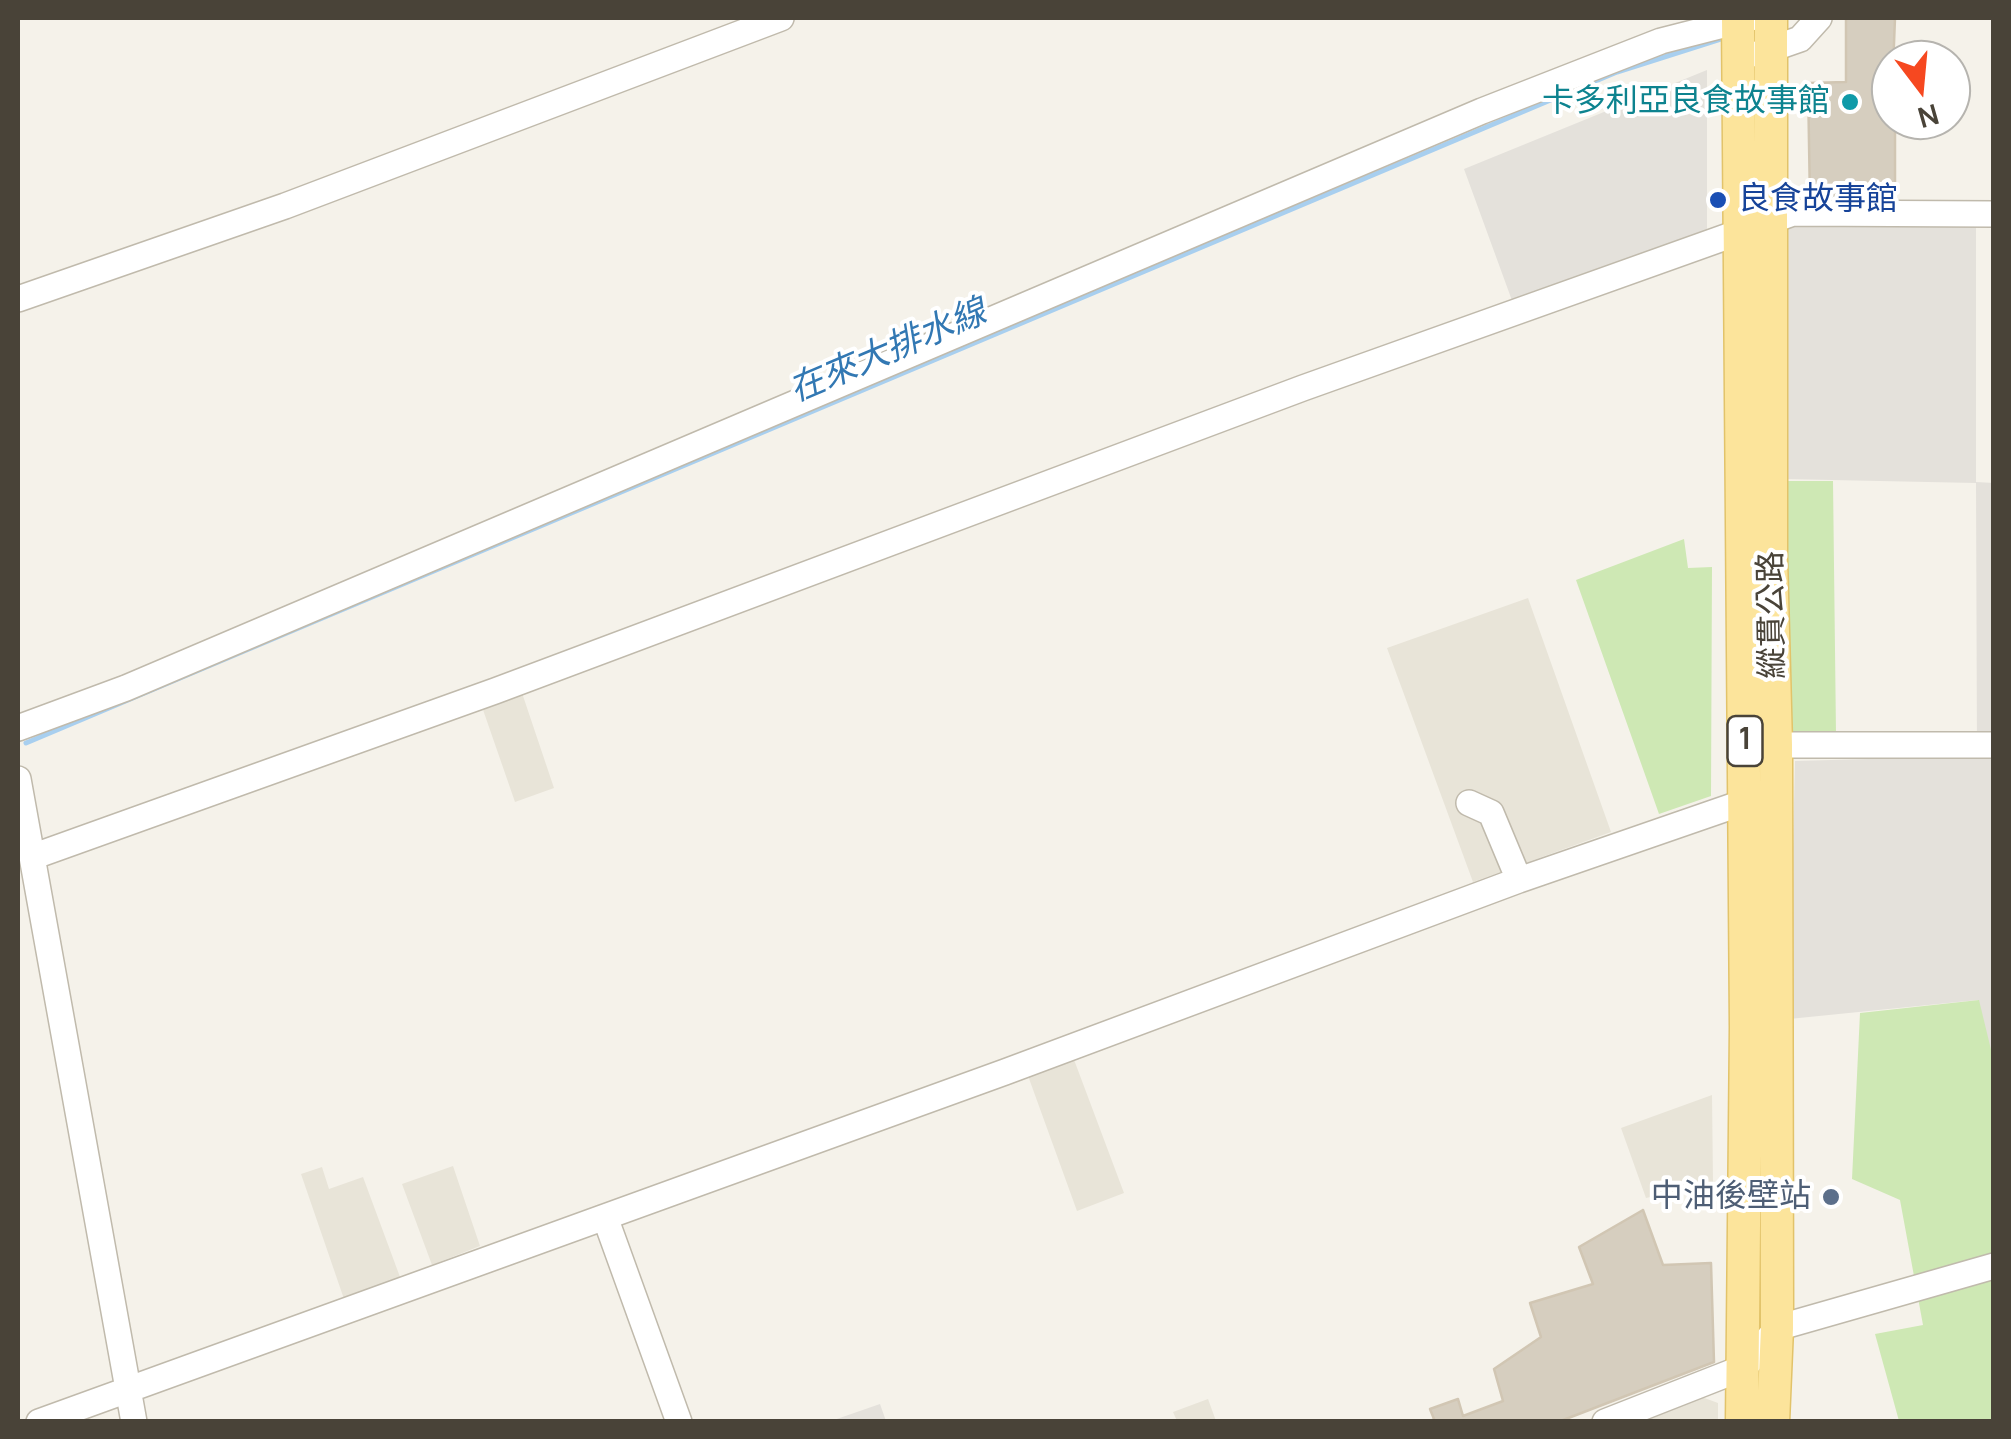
<!DOCTYPE html>
<html>
<head>
<meta charset="utf-8">
<style>
	body { margin:0 }
	#map { position:relative; width:2011px; height:1439px; overflow:hidden; background:#f5f2ea; font-family:Manrope,sans-serif }
	canvas { display:block }
	.frame { position:absolute; inset:0; border:20px solid #494338; pointer-events:none }
	.north { position:absolute; left:1871px; top:40px; width:100px; height:100px; box-sizing:border-box; background:#fff; border:2px solid #b6b4af; border-radius:50%; rotate:164deg; font-size:28px; font-weight:700; line-height:40px; text-align:center; color:#494338 }
	.north::after { content:''; display:block; margin:auto; width:35px; height:45px; background:#f64820; clip-path:polygon(50% 0,100% 100%,50% 72%,0 100%) }
</style>
</head>
<body>
<div id="map">
<canvas width="2011" height="1439"></canvas>
<div class="frame"></div>
<div class="north">N</div>
</div>
<script>
const c = document.querySelector('canvas').getContext('2d');
c.lineJoin = 'round';
function paint(path, color) { c.fillStyle = color; c.fill(path, 'evenodd'); }
const shape = rows => new Path2D(rows.map(r => 'M' + r).join(''));
function stroke(path, color, width, dash) { c.strokeStyle = color; c.lineWidth = width; c.lineCap = dash ? 'butt' : 'round'; c.setLineDash(dash || []); c.stroke(path); }
function write(font, color, halo, rows, align = 'center') {
  c.font = font + ' Manrope,"Noto Sans TC",sans-serif'; c.lineWidth = 8; c.setLineDash([]); c.textBaseline = 'middle'; c.strokeStyle = halo; c.fillStyle = color; for (const [text, x, y, turn = 0] of rows) {
    c.save(); c.translate(x, y); c.rotate((+turn || 0) * Math.PI / 180); c.textAlign = isNaN(turn) ? turn : align; if (halo) c.strokeText(text, 0, 0); c.fillText(text, 0, 0); c.restore();
  }
}
paint(shape([
	[1528,598,1611,832,1473,882,1387,648],
	[521,690,554,788,515,802,481,704],
	[1073,1057,1124,1193,1077,1211,1027,1073],
	[1712,1095,1713,1183,1646,1198,1621,1128],
	[453,1166,480,1246,432,1265,402,1184],
	[322,1167,329,1189,363,1177,400,1277,344,1299,301,1174],
	[1699,1396,1718,1403,1718,1421,1623,1422],
	[1208,1399,1216,1421,1177,1421,1173,1412]
]), '#e8e4d8');
paint(shape([
	[1707,70,1707,232,1514,306,1464,169],
	[1976,219,1976,482,1994,483,1993,1062,1978,1000,1789,1019,1795,761,1977,756,1976,483,1784,479,1782,236,1788,222],
	[880,1404,886,1421,831,1421]
]), '#e4e1db');
paint(shape([
	[1784,481,1833,481,1836,734,1784,733],
	[1684,539,1688,568,1712,567,1711,796,1659,814,1576,580],
	[1979,1000,1994,1062,1993,1421,1899,1421,1875,1334,1923,1325,1900,1200,1852,1179,1860,1013]
]), '#cee8b4');
stroke(shape([
	[26,743,1617,72,1727,37]
]), '#a8cfef', 5);
const building = shape([
	[1846,18,1895,18,1891,120,1895,120,1895,200,1810,201,1808,83,1846,82,1846,18],
	[1643,1210,1663,1265,1711,1263,1714,1362,1558,1422,1428,1422,1434,1419,1430,1409,1458,1399,1463,1416,1503,1401,1494,1369,1541,1337,1530,1303,1593,1284,1579,1247,1643,1210]
]);
paint(building, '#d6cebf');
stroke(building, '#d1c6b3', 2.5);
const minor = shape([
	[1757,54,1800,39,1819,18],
	[18,299,285,206,781,18],
	[18,728,126,688,1482,111,1661,41,1751,18],
	[1776,745,1994,745],
	[18,779,134,1422],
	[1469,803,1491,813,1519,880],
	[32,857,495,691,1303,388,1793,213,1994,214],
	[605,1217,679,1422],
	[39,1422,1005,1072,1519,880,1759,797],
	[1605,1422,1745,1367,1777,1328,1994,1266]
]);
const major = shape([
	[1738,18,1746,1027,1742,1422],
	[1771,18,1771,557,1776,745,1777,1328,1773,1422]
]);
stroke(minor, '#c0baac', 28);
stroke(major, '#e2c36a', 35);
stroke(minor, '#fff', 25);
stroke(major, '#fce49b', 32);
for (const [x, y, r, color] of [
	[1850,102,10,"#0f9aa8"],
	[1718,200,10,"#1a4fb4"],
	[1831,1197,10,"#5c6f8a"]
]) { const dot = new Path2D(); dot.arc(x, y, r, 0, 2 * Math.PI); c.fillStyle = color; c.fill(dot); stroke(dot, '#fff', 4); }
for (const [x, y, w] of [
	[1745,741,35]
]) { const box = new Path2D(); box.roundRect(x - w / 2, y - 25, w, 50, 8); c.fillStyle = '#fff'; c.fill(box); stroke(box, '#494338', 2.5); }
write('bold 30px', '#494338', null, [
	["1",1745,741]
]);
write('32px', '#0d838f', '#fff', [
	["卡多利亞良食故事館",1830,102]
], 'right');
write('32px', '#164399', '#fff', [
	["良食故事館",1738,200]
], 'left');
write('32px', '#494338', '#fff', [
	["縱貫公路",1773,615,-91]
]);
write('32px', '#4e5e75', '#fff', [
	["中油後壁站",1811,1197]
], 'right');
write('italic 35px', '#3278b3', '#fff', [
	["在來大排水線",888,352,-23]
]);
</script>
</body>
</html>
